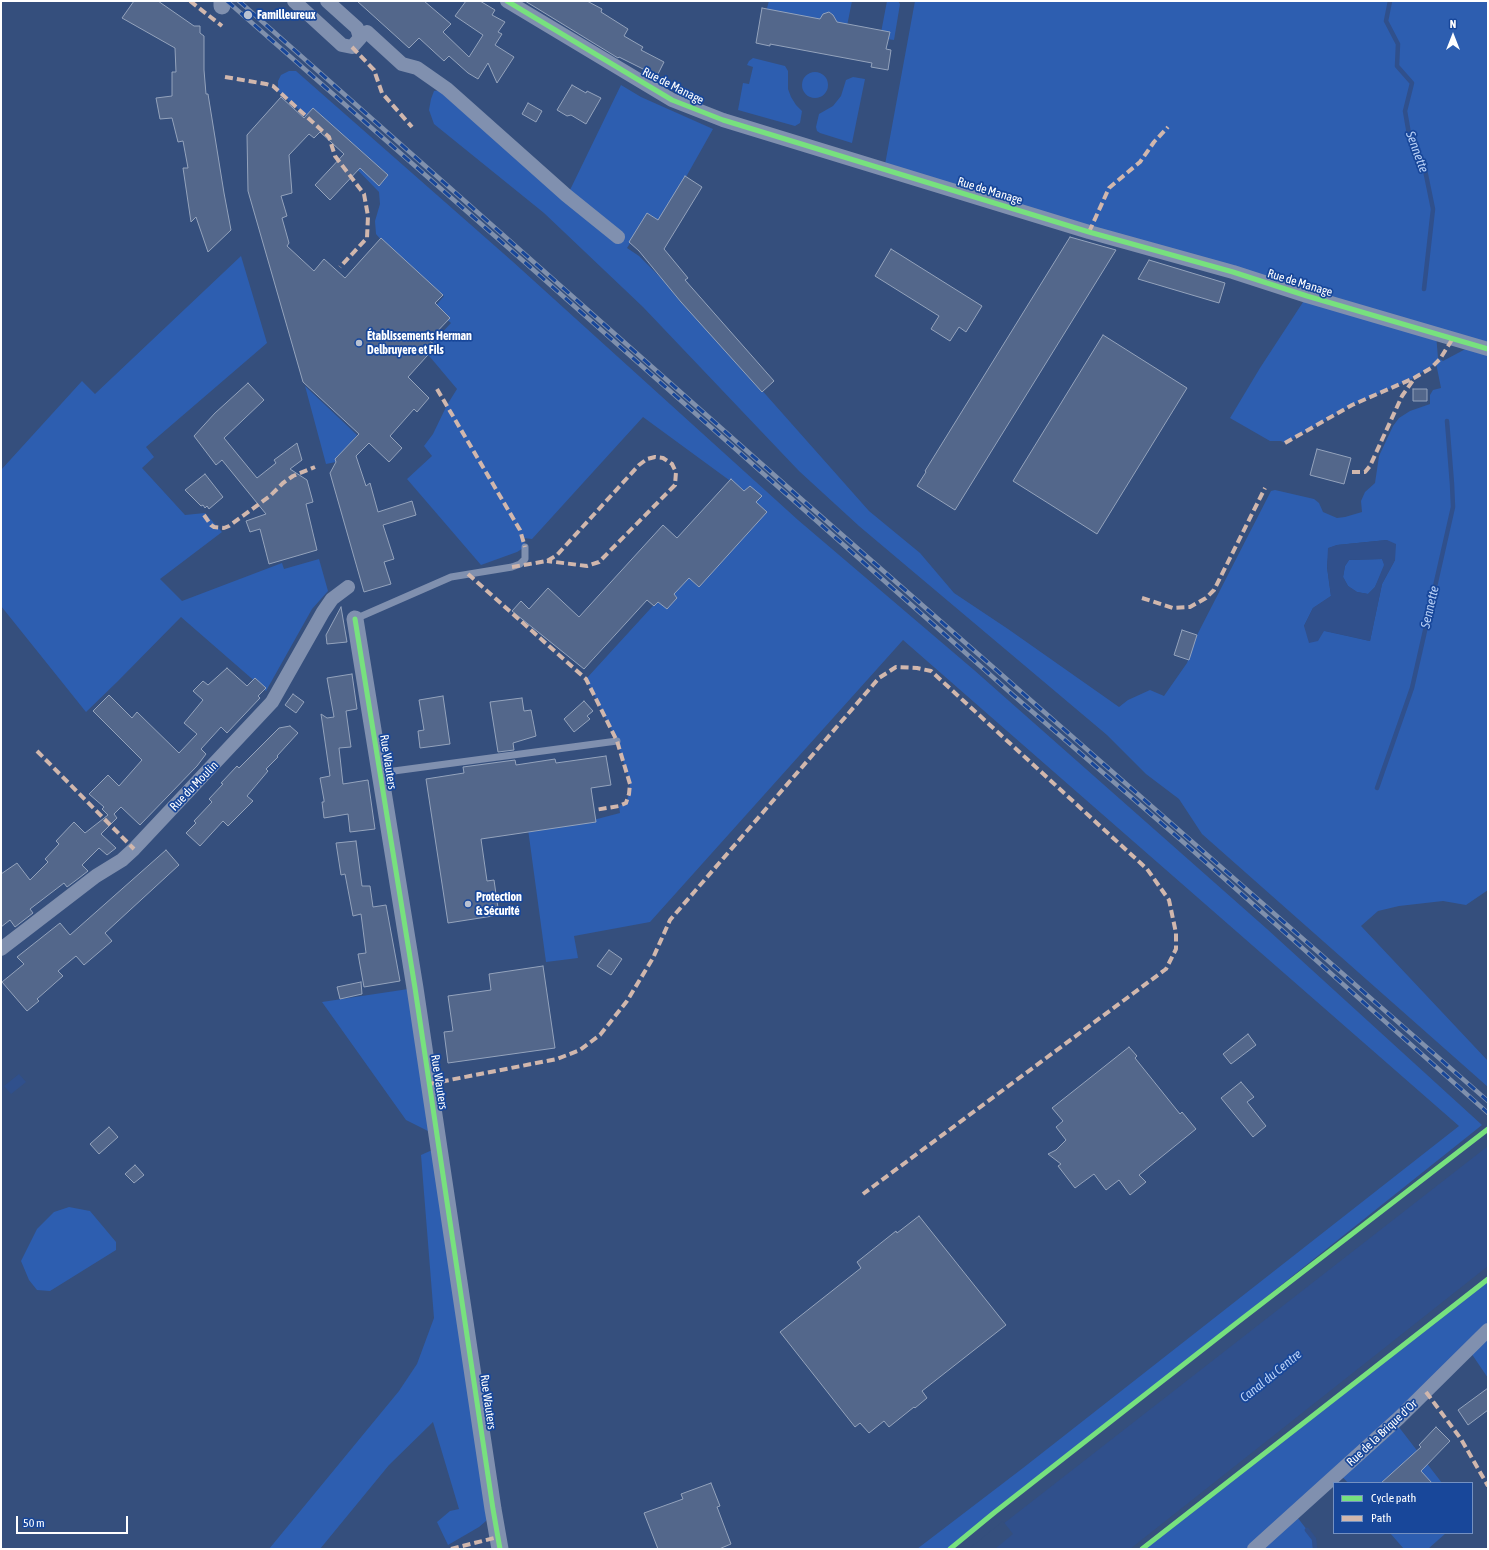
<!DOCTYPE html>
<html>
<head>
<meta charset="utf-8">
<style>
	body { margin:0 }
	#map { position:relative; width:1489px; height:1550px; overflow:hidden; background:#354f7d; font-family:"Asap Condensed",sans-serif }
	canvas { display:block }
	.frame { position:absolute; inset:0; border:2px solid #fff; pointer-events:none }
	.legend { position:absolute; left:1333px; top:1482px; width:140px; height:52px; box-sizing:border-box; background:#18479a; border:1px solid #7491c2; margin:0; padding:5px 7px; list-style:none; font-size:12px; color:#fff }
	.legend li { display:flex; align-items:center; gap:8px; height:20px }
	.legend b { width:20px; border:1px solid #7491c2 }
	.north { position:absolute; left:1433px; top:16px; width:40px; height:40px; -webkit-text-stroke:3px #18479a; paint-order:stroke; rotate:0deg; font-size:11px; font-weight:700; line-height:16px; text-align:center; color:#fff }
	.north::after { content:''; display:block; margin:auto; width:14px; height:18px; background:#fff; clip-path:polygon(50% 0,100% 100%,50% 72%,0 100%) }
	.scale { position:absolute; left:16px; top:1516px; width:112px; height:18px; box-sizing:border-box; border:2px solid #fff; border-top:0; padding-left:5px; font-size:12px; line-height:14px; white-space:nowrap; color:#fff; -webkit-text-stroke:3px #18479a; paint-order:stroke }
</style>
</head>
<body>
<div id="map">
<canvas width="1489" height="1550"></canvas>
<div class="frame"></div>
<ul class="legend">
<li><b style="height:5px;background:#77e17e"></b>Cycle path</li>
<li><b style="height:5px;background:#d1b7ad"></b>Path</li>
</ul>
<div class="north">N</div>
<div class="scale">50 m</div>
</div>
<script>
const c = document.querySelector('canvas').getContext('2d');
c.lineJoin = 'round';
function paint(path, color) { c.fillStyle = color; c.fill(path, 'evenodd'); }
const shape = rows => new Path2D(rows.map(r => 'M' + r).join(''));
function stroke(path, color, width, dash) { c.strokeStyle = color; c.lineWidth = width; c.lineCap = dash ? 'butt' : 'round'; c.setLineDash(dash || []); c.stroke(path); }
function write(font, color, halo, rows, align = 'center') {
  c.font = font + ' "Asap Condensed",sans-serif'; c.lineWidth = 3.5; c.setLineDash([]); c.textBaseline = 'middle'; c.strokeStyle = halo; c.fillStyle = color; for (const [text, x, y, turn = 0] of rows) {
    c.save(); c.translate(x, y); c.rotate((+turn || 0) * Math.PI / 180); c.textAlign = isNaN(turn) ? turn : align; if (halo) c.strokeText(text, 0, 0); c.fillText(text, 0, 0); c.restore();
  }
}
paint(shape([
	[769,1,852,1,846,31,826,20,765,15],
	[887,1,898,1,900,4,894,40,880,38],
	[915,1,1488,1,1488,890,1466,905,1443,901,1399,906,1378,911,1361,926,1488,1061,1488,1087,1202,834,1179,799,1146,774,1107,735,859,526,799,471,643,307,544,213,434,124,429,110,431,99,434,91,447,89,570,190,621,85,641,97,713,129,655,232,642,224,627,248,639,256,673,290,869,511,920,553,954,593,1008,629,1119,707,1128,700,1150,690,1164,696,1187,663,1195,639,1271,491,1275,490,1314,499,1319,503,1323,512,1337,518,1345,517,1362,512,1361,501,1365,492,1375,483,1379,456,1393,426,1399,418,1410,411,1430,404,1430,395,1433,390,1441,388,1436,363,1414,378,1352,405,1285,443,1281,441,1270,441,1230,418,1260,368,1307,296,884,170],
	[1436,334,1473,345,1443,361,1438,358],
	[1387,540,1395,560,1382,584,1370,641,1304,626,1313,608,1331,596,1327,567,1329,548,1337,545],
	[753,58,785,66,788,71,788,89,791,97,796,105,802,111,800,123,795,126,738,110,743,83,749,84,753,67,747,65,749,61],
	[289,71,296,71,512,261,798,520,974,670,1267,929,1482,1125,950,1549,917,1549,1023,1468,1459,1126,903,640,650,922,574,936,578,958,546,962,528,829,597,819,620,813,619,806,626,803,629,794,630,783,617,741,586,679,683,573,765,512,729,480,643,417,532,539,524,538,525,547,517,552,481,565,407,479,432,456,424,446,433,434,447,405,457,389,425,351,451,323,434,308,444,296,382,241,376,234,375,221,380,204,379,192,345,157,342,149,329,137,278,91,278,81,281,75],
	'802 85a13 13 0 1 1 26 0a13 13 0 1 1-26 0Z',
	[853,77,865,79,852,143,820,133,817,131,816,127,819,114,833,106,841,96,846,80],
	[241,256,267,343,146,447,154,457,142,468,185,515,205,513,222,532,160,579,182,601,282,563,284,569,319,559,328,591,312,609,266,691,181,617,117,682,86,712,1,606,1,470,82,381,95,394],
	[305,386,357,435,336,462,326,464],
	[1382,559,1385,565,1375,587,1368,594,1357,592,1348,586,1343,577,1345,566,1349,560],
	[415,988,438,1136,406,1120,322,1002],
	[439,1147,493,1509,486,1521,479,1527,448,1545,437,1522,450,1511,459,1509,433,1422,389,1465,320,1549,269,1549,399,1391,417,1364,434,1318,421,1155],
	[69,1207,90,1211,116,1242,116,1250,50,1291,37,1290,29,1280,21,1261,37,1229,54,1212],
	[1488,1280,1488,1378,1469,1350,1395,1422,1442,1483,1348,1483,1339,1473,1294,1513,1314,1539,1315,1549,1142,1549],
	[1390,1533,1446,1533,1428,1549,1404,1549]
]), '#2d5eb0');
paint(shape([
	[1387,540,1396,544,1395,560,1382,584,1370,641,1324,631,1318,641,1309,643,1304,626,1313,608,1331,596,1327,567,1328,548,1337,545],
	[1382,559,1384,565,1375,587,1368,594,1357,592,1348,586,1343,577,1345,566,1349,560],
	[19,1074,26,1082,11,1094,4,1086],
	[1488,1146,1488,1266,1130,1549,971,1549]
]), '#30508c');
paint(shape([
	[1003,1521,1013,1534,995,1549,969,1549]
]), '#354f7d');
stroke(shape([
	[1390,1,1386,21,1398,44,1397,66,1412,83,1405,111,1410,140,1424,165,1433,209,1424,289],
	[1377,788,1412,688,1453,507,1452,484,1447,421],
	[1307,1530,1314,1539,1315,1549]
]), '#30508c', 4.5);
const building = shape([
	[134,1,158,1,194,26,200,26,200,33,204,36,204,70,206,94,208,94,224,193,231,230,208,252,196,217,191,222,183,168,188,168,183,141,178,142,172,118,160,119,156,98,172,96,172,72,176,72,175,48,122,18,134,1],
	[357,1,424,1,451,24,443,32,469,57,483,35,455,16,466,1,480,1,495,10,492,15,505,22,498,32,502,34,495,45,514,57,497,83,488,63,478,79,468,73,449,56,444,61,419,38,409,48,357,1],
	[525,1,587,1,602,9,601,12,628,29,624,36,643,47,641,50,664,62,657,76,619,57,618,58,525,1],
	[762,8,820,19,823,14,829,12,833,15,837,22,890,32,886,49,891,50,888,70,871,67,872,63,770,44,770,46,756,43,762,8],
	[572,85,586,93,587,91,601,98,586,124,571,115,567,116,557,110,572,85],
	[281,97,304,118,313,108,388,175,379,186,360,168,330,200,315,185,344,154,320,132,314,138,309,134,289,155,292,193,281,196,287,216,282,218,289,243,287,246,314,271,324,259,345,278,381,238,443,295,435,303,450,318,429,340,436,346,408,377,429,398,417,412,414,409,390,436,402,448,389,462,369,443,356,456,366,486,370,483,378,512,412,501,416,515,383,525,394,559,384,562,391,584,364,592,330,473,336,462,335,459,359,434,303,382,248,191,247,135,281,97],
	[528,103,542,111,536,122,522,114,528,103],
	[685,176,702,187,664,249,688,278,685,280,774,381,762,392,681,302,639,251,629,242,647,213,658,220,685,176],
	[1070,237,1116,250,955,510,917,486,926,472,925,471,1070,237],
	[891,249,982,306,966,332,959,327,950,341,931,329,939,316,875,276,891,249],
	[1149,260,1225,283,1219,303,1138,279,1149,260],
	[1103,335,1187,388,1097,534,1013,481,1103,335],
	[248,383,264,400,224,438,257,478,276,463,274,460,297,443,302,460,290,469,307,480,313,502,306,504,317,550,269,564,260,529,250,532,246,521,266,514,222,460,216,465,194,436,215,413,248,383],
	[1413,389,1427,389,1427,401,1413,401,1413,389],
	[1317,449,1351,458,1344,484,1310,475,1317,449],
	[205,474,223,497,209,509,207,506,205,508,203,505,201,506,185,490,205,474],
	[731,479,744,491,750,486,762,496,756,502,767,512,699,587,689,578,674,594,677,598,667,609,658,602,654,606,647,600,584,669,512,611,521,601,529,609,548,588,579,617,663,525,677,538,731,479],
	[341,607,347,642,327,644,326,635,341,607],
	[1182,630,1197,635,1189,660,1174,655,1182,630],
	[227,668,247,686,255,678,266,688,258,696,260,698,227,733,221,727,201,749,206,754,197,766,140,825,121,807,114,814,117,818,101,834,116,848,107,855,99,848,82,865,88,871,79,878,67,887,64,883,30,909,33,913,15,927,10,920,1,927,1,874,17,863,30,880,48,862,45,859,59,844,56,841,74,822,85,833,108,815,102,809,104,807,89,794,108,775,119,786,142,760,93,711,109,695,132,718,137,712,179,753,197,734,184,723,203,700,193,691,203,681,208,685,227,668],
	[352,674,357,709,346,711,351,747,339,748,343,784,368,780,375,829,350,832,348,814,324,818,322,802,324,802,324,800,320,778,330,776,321,714,327,718,334,717,327,678,352,674],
	[293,694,304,702,296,713,285,705,293,694],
	[443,696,450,744,420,748,418,731,424,730,419,700,443,696],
	[522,698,524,711,531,710,536,736,513,743,514,750,498,752,490,702,522,698],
	[584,701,593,711,587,716,590,719,574,732,564,719,584,701],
	[290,726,298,733,277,756,278,757,266,769,268,771,247,796,253,801,228,826,223,821,200,846,186,833,196,823,194,821,212,802,209,799,223,784,221,783,237,766,239,768,279,728,290,726],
	[606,756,611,785,591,788,596,822,481,839,487,881,494,880,498,908,491,909,493,916,448,923,426,779,464,773,463,767,515,760,516,765,555,759,556,763,606,756],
	[356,841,362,886,370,886,373,907,386,905,400,981,364,987,358,954,366,953,361,914,353,916,345,874,341,875,336,843,356,841],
	[166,850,179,865,105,933,112,941,84,965,76,956,58,971,63,976,37,999,39,1001,27,1011,2,982,24,964,17,957,60,923,70,935,166,850],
	[609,950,622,959,611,975,597,966,609,950],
	[543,966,555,1048,448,1063,444,1032,453,1031,448,996,491,990,489,974,543,966],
	[361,982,362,994,340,999,337,987,361,982],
	[1248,1034,1256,1045,1231,1064,1223,1054,1248,1034],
	[1129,1047,1137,1056,1135,1058,1180,1114,1182,1112,1196,1129,1139,1175,1146,1182,1130,1195,1119,1180,1106,1190,1094,1174,1075,1188,1058,1166,1061,1164,1048,1154,1056,1150,1066,1140,1056,1127,1063,1121,1052,1108,1129,1047],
	[1241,1082,1254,1097,1247,1102,1266,1126,1253,1137,1221,1098,1241,1082],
	[109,1127,118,1137,99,1154,90,1144,109,1127],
	[135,1165,144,1175,134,1183,125,1174,135,1165],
	[919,1216,1006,1325,922,1391,927,1398,915,1408,914,1407,889,1427,884,1421,869,1433,860,1423,855,1427,780,1332,861,1268,857,1262,896,1231,897,1233,919,1216],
	[1488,1388,1488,1410,1468,1425,1458,1410,1488,1388],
	[1436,1427,1450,1441,1421,1471,1432,1483,1381,1483,1421,1447,1419,1445,1436,1427],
	[711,1483,720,1506,717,1507,731,1544,719,1549,658,1549,644,1513,683,1499,681,1494,711,1483]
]);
paint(building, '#53678b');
stroke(building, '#94a3bc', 1);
stroke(shape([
	[355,619,451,577,512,567,520,564,525,559,525,547],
	[379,773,617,741]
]), '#8090af', 7);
stroke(shape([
	[294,1,342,45,352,47,360,38,357,28,327,1],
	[507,1,672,100,723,120,1089,232,1233,272,1307,296,1488,349],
	[367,32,402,64,417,68,447,89,566,195,618,237],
	[1,949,96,876,122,860,134,849,272,702,323,612,332,599,348,587],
	[1254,1549,1399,1418,1488,1330]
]), '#8090af', 14);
stroke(shape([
	[222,1,222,6],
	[355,619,415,988,493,1509,500,1549]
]), '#8090af', 17);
const rail = shape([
	[227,1,529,266,1013,695,1182,841,1488,1113],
	[239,1,799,497,1488,1101]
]);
stroke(rail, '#7f90ad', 4.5);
stroke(rail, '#18479a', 3, [9]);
stroke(shape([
	[190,1,222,26],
	[352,47,374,70,382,93,412,127],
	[225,77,266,84,273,86,329,137,335,156,364,194,368,216,367,238,340,267],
	[1089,232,1109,188,1140,162,1154,142,1168,127],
	[437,389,520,530,525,547],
	[1285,443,1352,405,1414,378,1431,368,1440,359,1453,338],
	[1352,472,1365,472,1370,466,1402,396,1414,379],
	[204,515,211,525,214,527,224,528,229,526,270,496,283,483,293,476,315,467],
	[512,567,547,561,557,555,639,465,647,459,655,457,663,458,672,464,676,472,675,485,599,562,587,566,547,561],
	[468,574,586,679,617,741,630,784,629,794,626,803,619,806,595,810],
	[1142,598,1173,608,1190,607,1206,598,1214,590,1265,488],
	[37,751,134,849],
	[429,1084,557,1059,580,1050,600,1035,627,1001,653,958,670,920,879,678,896,667,917,668,931,671,1147,869,1169,900,1176,933,1176,949,1166,969,863,1194],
	[1426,1392,1461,1439,1488,1486],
	[451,1549,498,1537]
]), '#d1b7ad', 4, [8, 4]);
stroke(shape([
	[507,1,672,100,723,120,1089,232,1233,272,1307,296,1488,349],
	[355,619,415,988,493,1509,500,1549],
	[950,1549,995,1512,1234,1325,1488,1129],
	[1142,1549,1488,1279]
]), '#77e17e', 5);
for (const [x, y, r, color] of [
	[248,15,5,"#b8c1d2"],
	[359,343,4,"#b8c1d2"],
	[468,904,4,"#b8c1d2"]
]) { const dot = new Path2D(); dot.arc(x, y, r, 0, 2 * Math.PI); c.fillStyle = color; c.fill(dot); stroke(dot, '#18479a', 1.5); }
write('bold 12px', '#fff', '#18479a', [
	["Familleureux",257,15],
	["Établissements Herman",367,336],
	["Delbruyere et Fils",367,350],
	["Protection",476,897],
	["& Sécurité",476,911]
], 'left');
write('12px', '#fff', '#18479a', [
	["Rue de Manage",673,86,27],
	["Rue de Manage",990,191,17],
	["Rue de Manage",1300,283,17],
	["Rue Wauters",388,762,81],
	["Rue du Moulin",194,786,-46],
	["Rue Wauters",439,1082,81],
	["Rue Wauters",488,1402,82],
	["Rue de la Brique d'Or",1382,1433,-43]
]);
write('italic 13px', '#bad2f8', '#18479a', [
	["Sennette",1417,152,70],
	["Sennette",1430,607,-77],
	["Canal du Centre",1271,1376,-39]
]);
</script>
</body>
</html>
